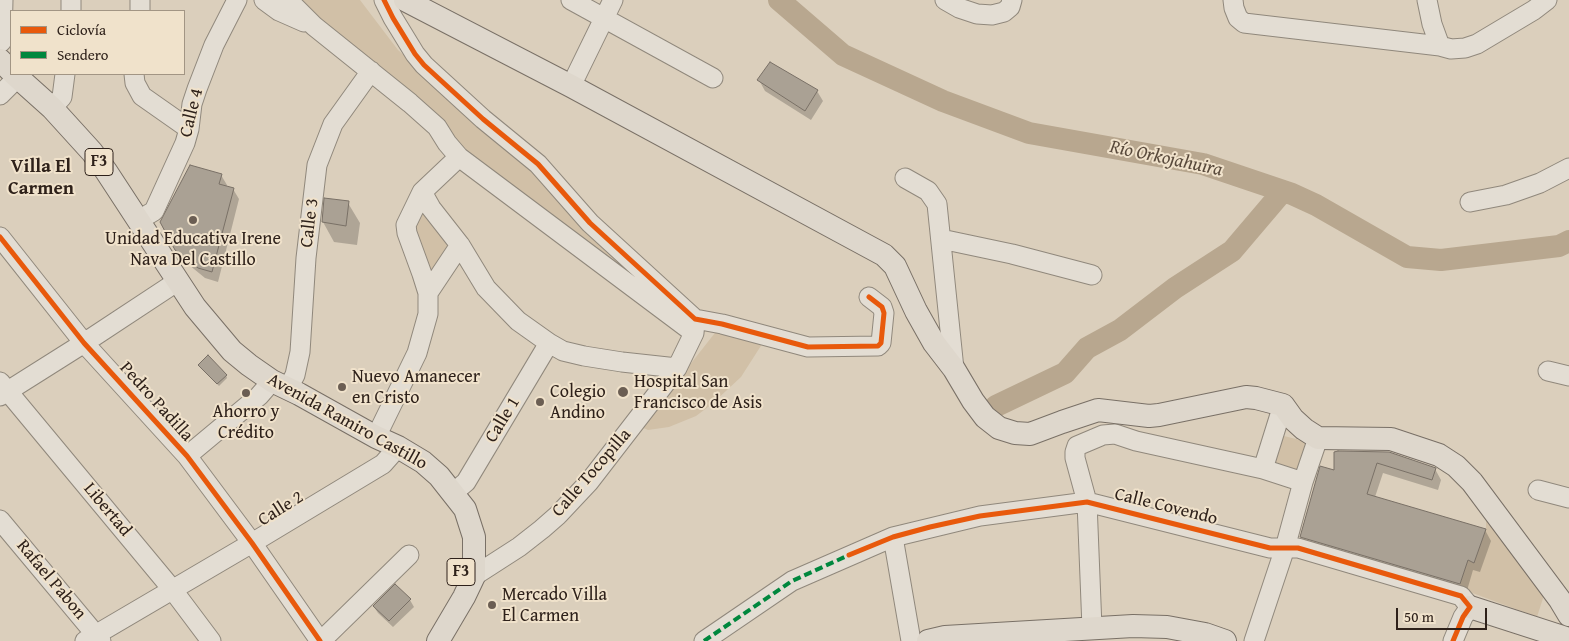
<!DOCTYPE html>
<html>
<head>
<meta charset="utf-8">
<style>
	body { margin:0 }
	#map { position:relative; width:1569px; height:641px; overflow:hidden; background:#dbcfbc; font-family:"Gentium Book Plus",serif }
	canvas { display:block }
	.legend { position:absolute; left:10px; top:10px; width:175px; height:65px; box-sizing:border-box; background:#f0e2cb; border:1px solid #a29584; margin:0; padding:6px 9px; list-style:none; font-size:15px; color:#2e211a }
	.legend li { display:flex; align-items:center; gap:10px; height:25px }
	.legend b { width:25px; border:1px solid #a29584 }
	.scale { position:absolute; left:1396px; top:608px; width:91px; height:22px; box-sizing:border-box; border:2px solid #2e211a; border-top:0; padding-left:6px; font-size:15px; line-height:18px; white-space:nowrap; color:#2e211a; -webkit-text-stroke:4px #f0e2cb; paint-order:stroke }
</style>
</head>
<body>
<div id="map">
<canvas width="1569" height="641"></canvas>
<ul class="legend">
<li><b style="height:6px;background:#e8590c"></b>Ciclovía</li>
<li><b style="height:6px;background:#00873e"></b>Sendero</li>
</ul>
<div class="scale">50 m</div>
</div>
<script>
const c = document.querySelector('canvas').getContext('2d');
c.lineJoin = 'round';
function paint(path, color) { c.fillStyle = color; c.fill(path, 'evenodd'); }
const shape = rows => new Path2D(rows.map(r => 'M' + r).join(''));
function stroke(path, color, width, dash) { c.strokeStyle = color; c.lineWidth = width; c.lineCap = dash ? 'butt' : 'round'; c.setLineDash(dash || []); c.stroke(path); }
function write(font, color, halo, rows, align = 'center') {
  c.font = font + ' "Gentium Book Plus",serif'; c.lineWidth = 4; c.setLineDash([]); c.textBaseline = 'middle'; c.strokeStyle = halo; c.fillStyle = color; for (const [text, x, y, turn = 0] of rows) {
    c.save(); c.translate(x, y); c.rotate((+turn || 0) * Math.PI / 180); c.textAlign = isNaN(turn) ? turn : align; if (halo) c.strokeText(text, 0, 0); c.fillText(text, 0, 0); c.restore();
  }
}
paint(shape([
	[292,0,360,0,398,50,525,162,680,314,455,144],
	[423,212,447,242,449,246,433,269,430,269,414,233,416,217],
	[718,329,764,341,741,377,712,404,696,416,669,427,648,430,641,427],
	[1284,436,1304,441,1306,445,1300,470,1296,472,1273,463,1280,439],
	[1486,520,1545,592,1537,617,1459,588,1467,560,1474,562,1486,529]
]), '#d1c0a7');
paint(shape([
	[759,80,817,91,823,101,811,120,765,91],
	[221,175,227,185,226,187,233,189,239,199,218,282,205,278,183,260,176,249],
	[325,200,348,203,360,223,357,245,334,242,323,222],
	[202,368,226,375,227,378,219,386],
	[1335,453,1435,469,1441,480,1438,490,1383,473,1375,497,1485,530,1491,541,1480,572,1473,570,1466,594,1307,547,1301,537,1336,472],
	[410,600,414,607,393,627,378,613,374,607]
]), '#0003');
stroke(shape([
	[779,0,843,55,943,101,1029,133,1203,164,1292,194,1316,205,1407,257,1441,260,1559,246,1569,241],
	[996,406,1065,373,1087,348,1120,330,1175,288,1232,251,1283,191]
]), '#b8a78f', 22);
const building = shape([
	[770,62,818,90,805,111,757,80,770,62],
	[190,165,222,174,219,184,234,188,212,272,198,268,175,250,160,222,190,165],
	[324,198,349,201,346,226,322,222,324,198],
	[208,355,227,375,217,384,198,365,208,355],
	[1338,451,1389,452,1436,468,1432,480,1377,463,1367,494,1486,529,1474,563,1468,560,1460,584,1300,537,1320,466,1334,470,1334,452,1338,451],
	[395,584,411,599,389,621,373,606,395,584]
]);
paint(building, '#aaa194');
stroke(building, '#797066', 1);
const minor = shape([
	[264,0,279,11,304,22],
	[288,0,314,26,410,103,437,127,447,143,459,157,694,333],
	[384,0,393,18,415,54,424,65,483,119,538,164,590,223,695,319,722,324,808,347,878,346,881,343,884,313,882,307,869,297],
	[571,0,713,78],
	[945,0,959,8,977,14,992,15,1004,12,1010,7,1012,0],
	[1233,0,1234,8,1238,18,1244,23,1440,46,1451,49,1465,48,1477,44,1534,10,1547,0],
	[1427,0,1432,24,1440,46],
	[71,11,71,0],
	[140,11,140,0],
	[0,43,2,41,3,0],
	[134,74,135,83,142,96,189,129],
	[571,86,613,0],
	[0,95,18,77],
	[52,108,62,97,65,74],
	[905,178,928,191,937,204,954,369],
	[422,192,431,208,460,245,486,288,518,321,549,343,563,351,584,356,622,362,677,368],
	[1470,202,1506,195,1540,183,1569,168],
	[139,220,154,211,185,143,189,129,192,104,197,89,214,45,237,0],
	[0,237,84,343,187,456,252,543,320,641],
	[941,239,1012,254,1092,275],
	[428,293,422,274,407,233,406,225,422,192,459,157],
	[1548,371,1569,376],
	[0,382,172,589,211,641],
	[288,388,295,375,300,352,306,258,317,165,333,124,371,71],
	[0,396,84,343,178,281],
	[376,437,417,353,428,314,428,293,460,245],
	[187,456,259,396,272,381],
	[1263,469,1283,405],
	[1538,490,1569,498],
	[453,493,466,482,549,343],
	[0,520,101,641],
	[893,537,911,641],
	[474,576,519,547,542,529,558,515,589,482,677,368,694,333,695,322],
	[1092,628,1087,502,1075,458,1075,452,1077,446,1103,435,1115,434,1136,441,1263,469,1303,482],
	[85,641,252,543,383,464,398,447],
	[321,641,409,555],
	[704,641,792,581,893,537,980,516,1087,502,1270,548,1298,548,1461,596,1470,607,1463,617,1453,641],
	[1254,641,1285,548,1303,482,1318,438]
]);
const major = shape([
	[405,0,571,86,884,255,895,266,916,311,934,343,954,369,973,401,985,417,999,428,1015,433,1030,434,1062,422,1098,410,1149,416,1159,415,1246,397,1256,398,1283,405,1293,419,1304,429,1318,438,1391,439,1439,455,1456,466,1472,482,1560,600,1569,615],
	[0,60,11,71],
	[14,74,52,108,92,152,106,171,195,307,232,351,249,365,272,381,299,394,376,437,398,447,423,462,439,476,465,509,474,537,474,576,464,597,438,641],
	[1470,607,1569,639],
	[928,641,945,637,1133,626,1167,627,1205,634,1225,641]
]);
stroke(minor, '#90887c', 21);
stroke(major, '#797066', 24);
stroke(minor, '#e3ddd3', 19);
stroke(major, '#ded7cc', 22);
stroke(shape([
	[704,641,792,581,849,555]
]), '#00873e', 4, [8, 4]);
stroke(shape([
	[384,0,393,18,415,54,424,65,483,119,538,164,590,223,695,319,722,324,808,347,878,346,881,343,884,313,882,307,869,297],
	[0,237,84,343,187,456,252,543,320,641],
	[849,555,893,537,930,527,980,516,1087,502,1270,548,1298,548,1461,596,1470,607,1463,617,1453,641]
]), '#e8590c', 5);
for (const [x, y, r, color] of [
	[193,220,5,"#6b5e53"],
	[342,387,5,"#6b5e53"],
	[623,392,6,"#6b5e53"],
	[246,393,5,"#6b5e53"],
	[540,402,5,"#6b5e53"],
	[492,605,5,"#6b5e53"]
]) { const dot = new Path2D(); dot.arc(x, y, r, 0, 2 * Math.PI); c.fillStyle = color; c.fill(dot); stroke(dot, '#f0e2cb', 2); }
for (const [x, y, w] of [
	[99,162,28],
	[461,572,28]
]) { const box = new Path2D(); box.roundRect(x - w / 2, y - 13.5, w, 27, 4); c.fillStyle = '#f0e2cb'; c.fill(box); stroke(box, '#2e211a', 1); }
write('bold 16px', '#2e211a', null, [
	["F3",99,162],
	["F3",461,572]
]);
write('18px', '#2e211a', '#f0e2cb', [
	["Calle 4",192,113,-76],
	["Calle 3",310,223,-83],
	["Pedro Padilla",156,402,48],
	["Calle 1",503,420,-59],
	["Avenida Ramiro Castillo",347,422,29],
	["Calle Tocopilla",592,473,-49],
	["Calle Covendo",1166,507,14],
	["Calle 2",281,509,-32],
	["Libertad",107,510,50],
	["Rafael Pabon",51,580,50]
]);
write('18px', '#2e211a', '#f0e2cb', [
	["Unidad Educativa Irene",193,239,"center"],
	["Nava Del Castillo",193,260,"center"],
	["Nuevo Amanecer",352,377],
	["en Cristo",352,398],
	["Hospital San",634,382],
	["Francisco de Asis",634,403],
	["Colegio",550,392],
	["Andino",550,413],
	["Ahorro y",246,412,"center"],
	["Crédito",246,433,"center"],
	["Mercado Villa",502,595],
	["El Carmen",502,616]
], 'left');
write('italic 19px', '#594a3c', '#f0e2cb', [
	["Río Orkojahuira",1166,159,12]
]);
write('bold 19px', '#2e211a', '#f0e2cb', [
	["Villa El",41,167],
	["Carmen",41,189]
]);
</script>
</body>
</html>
